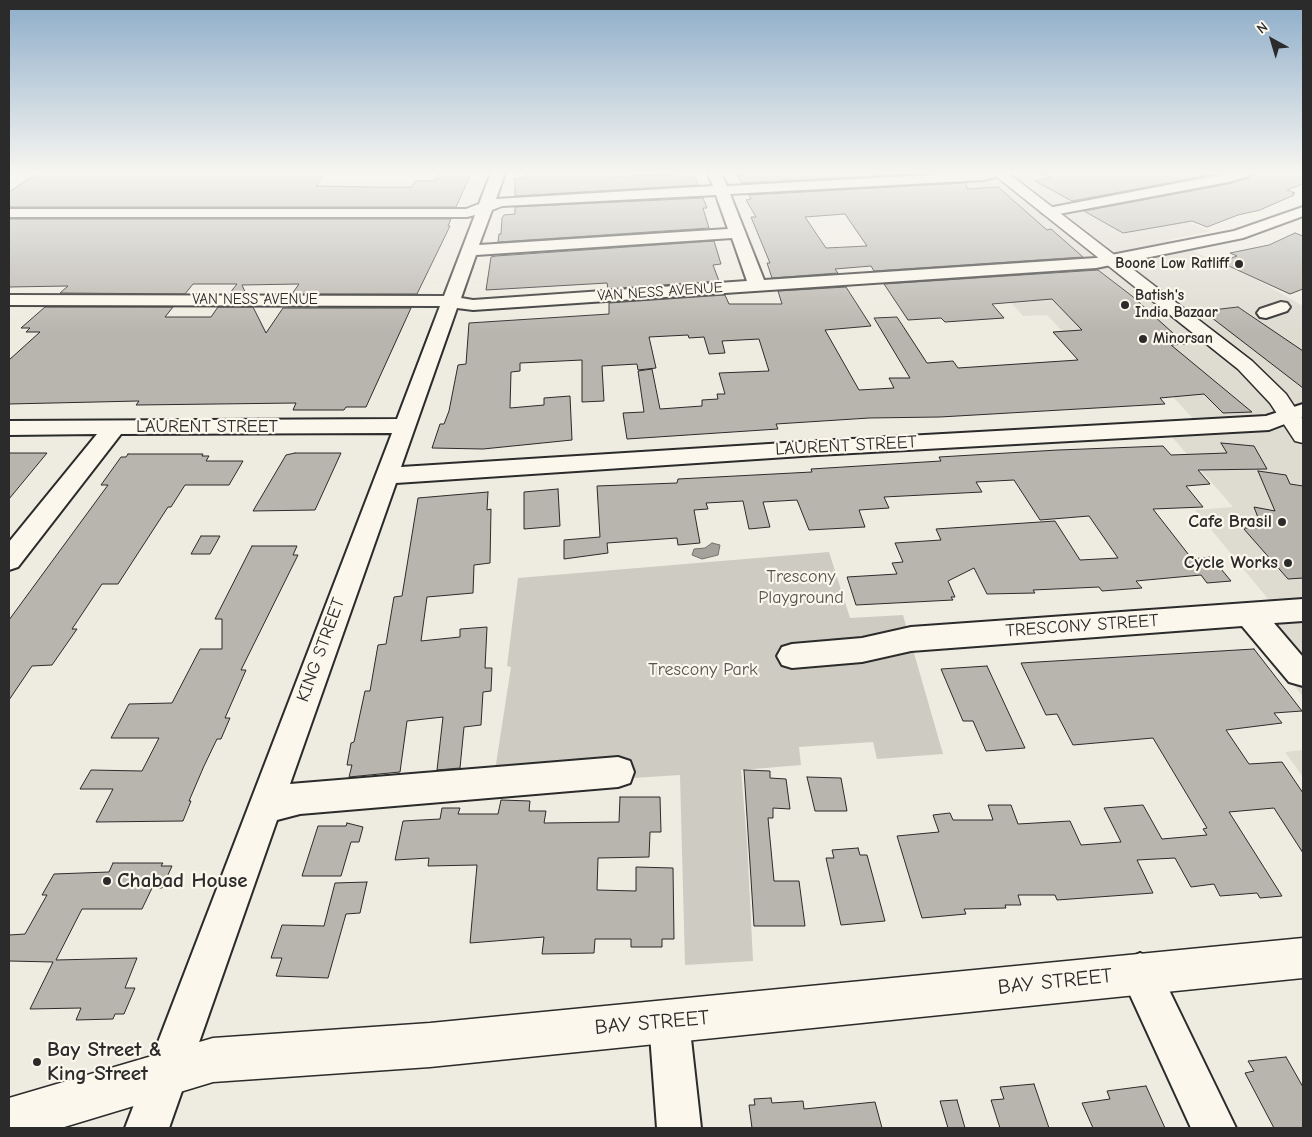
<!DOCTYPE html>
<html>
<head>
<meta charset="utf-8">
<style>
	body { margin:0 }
	#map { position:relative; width:1312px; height:1137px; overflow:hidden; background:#eeebe0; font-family:"Comic Neue",sans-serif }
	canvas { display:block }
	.frame { position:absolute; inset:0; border:10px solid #2b2b2b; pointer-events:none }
	.north { position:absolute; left:1247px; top:15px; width:50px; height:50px; -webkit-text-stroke:4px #fbf7ec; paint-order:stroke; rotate:321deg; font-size:14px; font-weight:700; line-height:20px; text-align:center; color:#2b2b2b }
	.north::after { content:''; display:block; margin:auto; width:18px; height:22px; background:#2b2b2b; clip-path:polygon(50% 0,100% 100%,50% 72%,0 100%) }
</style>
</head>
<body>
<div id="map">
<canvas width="1312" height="1137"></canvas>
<div class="frame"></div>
<div class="north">N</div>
</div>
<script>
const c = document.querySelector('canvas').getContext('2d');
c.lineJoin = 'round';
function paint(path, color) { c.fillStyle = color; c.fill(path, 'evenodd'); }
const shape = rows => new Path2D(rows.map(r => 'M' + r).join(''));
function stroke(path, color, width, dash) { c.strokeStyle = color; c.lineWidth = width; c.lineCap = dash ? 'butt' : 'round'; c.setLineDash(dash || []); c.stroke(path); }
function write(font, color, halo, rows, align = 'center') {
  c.font = font + ' "Comic Neue",sans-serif'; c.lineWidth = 4.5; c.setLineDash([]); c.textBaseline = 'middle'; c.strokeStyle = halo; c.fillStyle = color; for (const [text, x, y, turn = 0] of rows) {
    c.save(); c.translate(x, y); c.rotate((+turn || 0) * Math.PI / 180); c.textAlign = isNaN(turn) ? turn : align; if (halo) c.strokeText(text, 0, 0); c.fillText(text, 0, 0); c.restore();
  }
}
paint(shape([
	[922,173,1079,173,1132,198,1131,200,1211,231,1168,240,1258,280,1303,306,1303,697,1239,614,1278,611,1195,510,1233,507,1165,429,1200,426,1148,370,1087,357,1047,315,1023,316,982,271,989,270,960,217,923,179,929,179],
	[1303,750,1303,777,1285,752]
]), '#dedbd1');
paint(shape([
	[829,552,850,618,903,615,943,754,877,759,873,742,799,747,801,765,741,770,747,842,753,961,685,965,680,775,618,779,494,777,511,667,507,666,518,578]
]), '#cecbc2');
const water = shape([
	[712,543,720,545,718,555,702,559,692,555,694,549,705,548,712,543]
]);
paint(water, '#a4a29a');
stroke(water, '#74726e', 1);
const building = shape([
	[37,173,325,173,316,186,373,187,412,187,415,181,435,181,439,174,443,173,471,173,456,207,9,207,9,192,37,173],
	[525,173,608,173,610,177,693,173,698,185,515,196,515,178,525,178,525,173],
	[739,173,935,173,742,183,737,175,741,175,739,173],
	[1040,173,1221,173,1072,201,1035,181,1050,178,1040,173],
	[1252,173,1303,173,1303,184,1287,190,1295,193,1292,194,1294,195,1260,210,1238,215,1207,227,1192,221,1123,233,1084,211,1229,184,1249,178,1252,173],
	[966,183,967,189,998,187,1047,230,1051,229,1083,257,874,271,871,266,835,269,838,273,772,278,767,263,770,263,751,217,756,217,746,200,751,199,749,195,966,183],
	[845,214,867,246,826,248,805,217,845,214],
	[703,198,707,208,703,208,709,228,498,242,499,234,501,234,502,218,504,215,515,214,515,207,703,198],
	[9,219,451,219,448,226,450,226,417,294,292,294,299,284,242,285,246,294,229,294,237,284,193,284,185,294,60,293,68,286,9,287,9,219],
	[1295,233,1303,236,1303,289,1290,294,1220,262,1237,256,1230,253,1269,245,1295,233],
	[714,241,721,264,713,265,719,281,608,289,607,283,486,290,491,257,496,256,714,241],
	[1098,270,1132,296,1185,344,1171,345,1252,412,1223,413,1204,394,1160,398,1165,404,940,417,869,418,776,424,778,429,627,439,623,413,644,412,638,371,652,369,660,409,702,406,702,400,718,399,717,394,725,394,719,373,769,371,759,339,722,341,725,353,709,354,704,337,689,338,688,335,649,337,656,368,638,370,637,364,602,366,604,401,582,402,582,360,520,363,520,371,511,372,510,408,544,405,544,398,570,396,572,440,483,449,432,448,440,424,444,424,449,411,458,365,466,364,469,323,609,314,609,303,725,295,729,304,782,304,778,291,846,287,871,326,825,330,859,390,894,388,889,378,910,378,874,318,897,317,927,363,953,361,958,368,1078,360,1053,332,1082,330,1052,299,992,304,1004,318,945,322,941,318,908,320,884,284,1098,270],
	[45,307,173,307,165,317,211,317,218,307,253,307,266,333,283,308,411,308,366,407,346,407,344,410,293,410,296,403,136,405,139,401,9,404,9,360,40,332,26,332,30,328,21,328,45,307],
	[1238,307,1303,351,1303,388,1203,311,1238,307],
	[1221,443,1254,446,1267,469,1198,470,1210,484,1186,486,1203,507,1153,509,1192,559,1211,557,1231,581,1207,583,1201,575,1136,581,1142,588,1102,591,1099,587,1033,590,1035,593,987,594,974,568,948,581,955,597,951,597,953,600,856,605,847,577,897,574,892,563,903,562,895,543,941,540,936,529,1055,521,1080,560,1118,558,1089,516,1040,520,1014,480,976,482,982,492,884,497,889,508,859,510,865,527,809,530,797,500,763,502,770,527,749,529,743,501,706,503,708,509,694,510,700,543,678,545,677,538,607,543,608,553,564,559,564,540,600,537,597,486,677,483,678,479,812,472,811,469,941,461,939,457,1058,450,1163,446,1171,455,1227,453,1221,443],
	[9,453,47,453,9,499,9,453],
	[295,453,341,453,315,510,253,511,286,455,295,453],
	[128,454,203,454,202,456,209,456,206,461,243,461,229,485,185,485,171,507,168,507,118,584,102,584,72,629,77,629,52,665,32,666,9,700,9,620,108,485,101,485,121,457,126,457,128,454],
	[1258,471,1286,475,1290,484,1303,486,1303,578,1288,579,1243,528,1262,528,1254,507,1275,511,1258,471],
	[558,489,560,526,524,529,524,492,558,489],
	[488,492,487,510,491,509,490,563,474,565,473,593,427,597,421,641,460,637,460,629,487,627,485,668,492,668,491,691,483,692,481,725,464,727,460,768,437,770,443,717,407,721,400,772,349,777,352,765,347,765,351,743,354,742,365,691,370,691,378,645,386,644,394,597,402,596,418,498,488,492],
	[201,536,220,536,210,554,191,554,201,536],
	[252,546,297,546,293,555,298,555,241,670,246,670,225,718,230,718,221,739,217,739,204,766,189,801,191,801,183,821,96,822,113,789,80,789,91,770,142,771,159,738,111,738,129,704,172,703,200,649,222,649,222,619,215,619,252,546],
	[1254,649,1302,711,1274,713,1282,723,1226,730,1249,764,1282,762,1303,793,1303,853,1274,808,1229,812,1282,896,1260,898,1257,893,1220,896,1214,884,1191,887,1175,858,1137,860,1153,893,1057,900,1055,895,1018,895,1021,905,1005,905,1006,908,964,909,966,914,922,918,897,836,939,832,933,815,950,813,953,820,993,820,988,805,1011,805,1018,824,1070,821,1081,845,1121,842,1104,808,1143,805,1162,839,1207,835,1203,829,1207,828,1153,738,1073,745,1057,714,1046,715,1021,663,1254,649],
	[987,666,1025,748,986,751,973,721,963,721,941,669,987,666],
	[744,770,770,771,770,778,786,779,790,809,773,808,773,818,768,818,774,881,799,881,805,926,754,926,744,770],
	[807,777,841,778,847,811,815,811,807,777],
	[620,797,660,797,661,832,650,832,649,857,598,858,597,890,636,891,636,867,673,868,674,939,662,939,662,947,631,947,631,939,595,939,594,953,542,954,544,937,470,943,477,865,428,866,429,858,395,860,403,821,440,819,442,808,460,808,458,814,498,814,501,800,530,801,529,811,546,811,544,823,619,822,620,797],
	[347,823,363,827,359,842,351,842,341,876,302,876,318,826,346,826,347,823],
	[858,848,860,855,867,855,885,921,841,925,826,858,834,858,832,850,858,848],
	[113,863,163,863,161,866,172,866,162,888,152,888,142,909,82,909,56,960,137,958,125,988,135,988,124,1014,115,1014,113,1019,76,1020,81,1008,30,1009,53,962,9,961,9,935,25,934,47,895,42,895,54,874,109,872,113,863],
	[367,882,360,913,346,914,328,978,276,976,282,958,271,958,282,925,324,926,335,883,367,882],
	[1286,1057,1303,1087,1303,1128,1274,1128,1245,1073,1254,1071,1248,1061,1286,1057],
	[1034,1084,1049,1128,1000,1128,991,1100,1004,1099,1000,1087,1034,1084],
	[1146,1086,1165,1128,1093,1128,1082,1103,1110,1099,1107,1091,1146,1086],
	[771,1098,772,1103,803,1101,804,1109,875,1102,882,1128,752,1128,749,1105,755,1105,754,1099,771,1098],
	[957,1100,965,1128,948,1128,940,1101,957,1100]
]);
paint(building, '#b8b5ae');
stroke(building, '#2b2b2b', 1);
const minor = shape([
	[491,173,505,173,496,199,713,186,709,176,712,173,721,173,727,186,966,173,1001,173,999,176,983,180,730,194,764,280,1096,258,1234,231,1303,207,1303,216,1243,238,1096,268,473,310,457,308,401,467,817,441,1266,416,1303,404,1303,417,1269,430,817,455,396,483,290,784,618,757,630,761,634,772,630,783,618,787,300,814,277,820,169,1128,125,1128,392,433,121,434,18,567,9,570,9,542,97,434,9,435,9,421,397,419,440,306,9,305,9,295,444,296,475,215,467,217,9,217,9,209,466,209,479,204,491,173],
	[716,195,728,229,479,245,492,210,502,206,716,195],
	[732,238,747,281,473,300,461,298,476,255,732,238],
	[1230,173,1250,173,1248,176,1228,182,1048,216,1041,212,1048,208,1230,173],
	[1281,302,1287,303,1290,307,1287,311,1266,318,1260,317,1257,313,1260,309,1281,302],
	[1303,599,1303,621,1274,623,1303,657,1303,686,1289,682,1242,626,911,651,862,662,792,668,782,665,777,656,782,647,792,644,862,638,911,627,1303,599],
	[1140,953,1154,959,1236,1128,1191,1128,1120,973,1126,959,1140,953],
	[669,1001,683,1007,689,1021,701,1128,657,1128,649,1021,655,1007,669,1001]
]);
const major = shape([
	[1303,938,1303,978,430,1067,213,1082,61,1128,9,1128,9,1098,213,1038,430,1023,1303,938]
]);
const highway = shape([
	[992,173,1008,173,1252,361,1286,394,1303,420,1303,443,1295,441,1270,403,1238,369,992,173]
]);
stroke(minor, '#2b2b2b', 4);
stroke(major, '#2b2b2b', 3);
stroke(highway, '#2b2b2b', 3);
paint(minor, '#fbf7ec');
paint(major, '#fbf7ec');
paint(highway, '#fbf7ec');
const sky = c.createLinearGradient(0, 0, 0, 332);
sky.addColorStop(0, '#8dadc9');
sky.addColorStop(0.52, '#f7f6f1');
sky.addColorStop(1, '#f7f6f100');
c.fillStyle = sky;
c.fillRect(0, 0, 1312, 332);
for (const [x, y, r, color] of [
	[1239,264,5,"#2b2b2b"],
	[1125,305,5,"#2b2b2b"],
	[1143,339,5,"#2b2b2b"],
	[1282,522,5,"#2b2b2b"],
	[1288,563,5,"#2b2b2b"],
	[107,881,5,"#2b2b2b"],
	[37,1062,5,"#2b2b2b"]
]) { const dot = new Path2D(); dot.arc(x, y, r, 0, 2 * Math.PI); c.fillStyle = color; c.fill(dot); stroke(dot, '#fbf7ec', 2); }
write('bold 15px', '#2b2b2b', '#fbf7ec', [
	["Boone Low Ratliff",1229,264,"right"],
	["Batish's",1135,296],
	["India Bazaar",1135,313],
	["Minorsan",1153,339]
], 'left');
write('15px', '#2b2b2b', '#fbf7ec', [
	["VAN NESS AVENUE",660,292,-4],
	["VAN NESS AVENUE",255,300]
]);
write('18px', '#2b2b2b', '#fbf7ec', [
	["LAURENT STREET",207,427],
	["LAURENT STREET",846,446,-3],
	["TRESCONY STREET",1082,626,-4],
	["KING STREET",321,650,-70]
]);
write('bold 18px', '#2b2b2b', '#fbf7ec', [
	["Cafe Brasil",1272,522],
	["Cycle Works",1278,563]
], 'right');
write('18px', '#545351', '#fbf7ec', [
	["Trescony",801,577],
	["Playground",801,598],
	["Trescony Park",703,670]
]);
write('bold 21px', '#2b2b2b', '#fbf7ec', [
	["Chabad House",117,881],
	["Bay Street &",47,1050],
	["King Street",47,1074]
], 'left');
write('21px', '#2b2b2b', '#fbf7ec', [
	["BAY STREET",1055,982,-6],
	["BAY STREET",652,1023,-5]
]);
</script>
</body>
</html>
